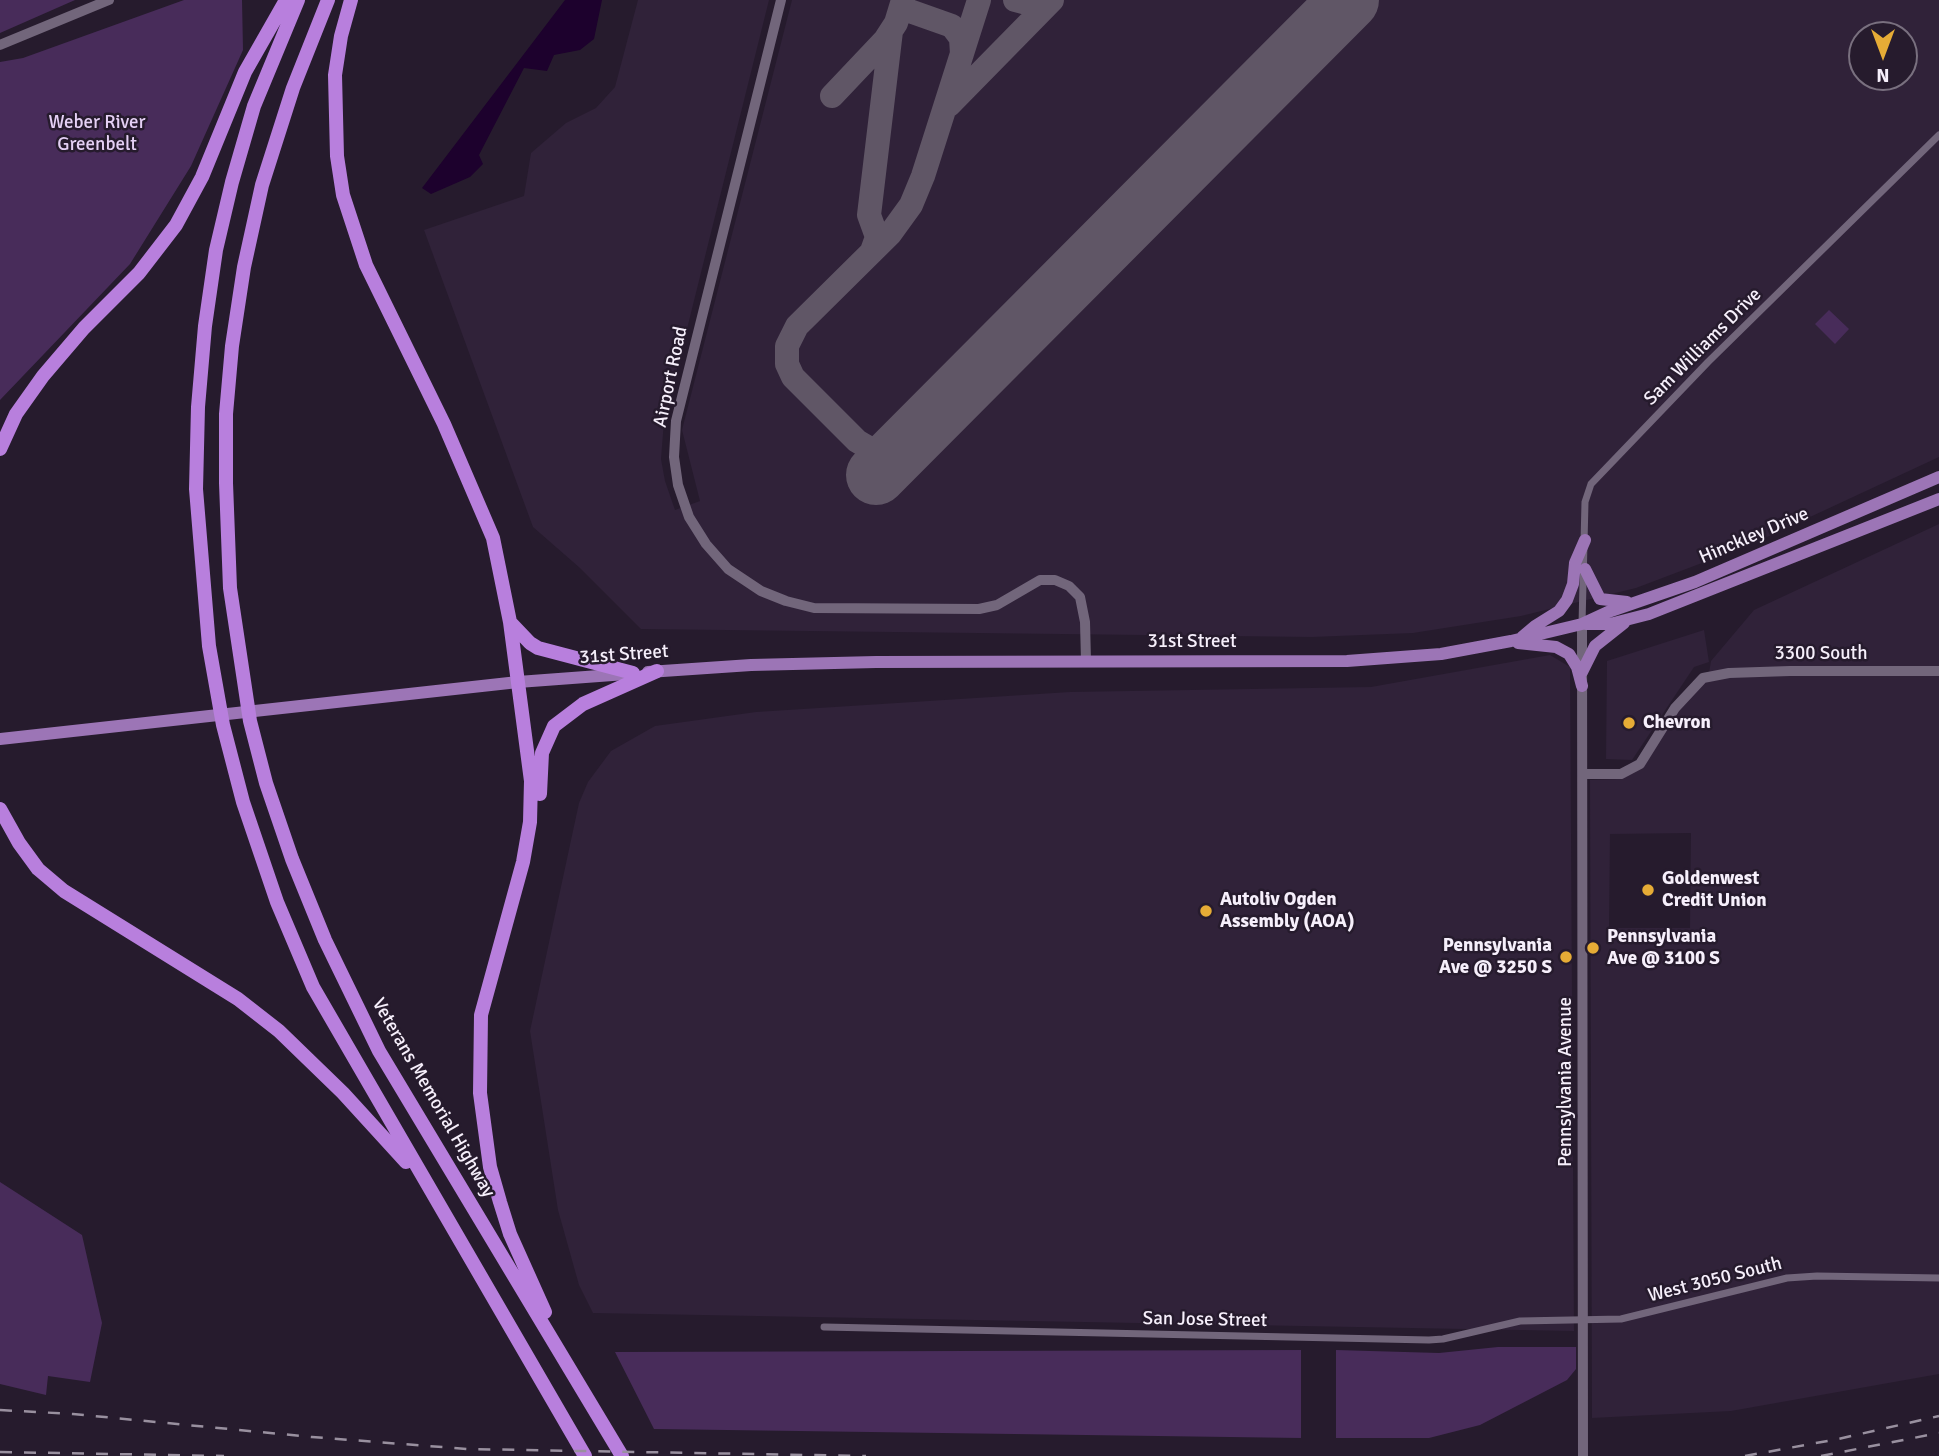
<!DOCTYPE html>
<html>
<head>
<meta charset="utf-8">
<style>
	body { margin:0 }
	#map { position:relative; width:1939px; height:1456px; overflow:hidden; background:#261b2d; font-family:Signika,sans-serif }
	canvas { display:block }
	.north { position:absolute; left:1848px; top:21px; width:70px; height:70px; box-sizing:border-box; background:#261b2d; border:2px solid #79707f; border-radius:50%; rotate:180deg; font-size:19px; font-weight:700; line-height:28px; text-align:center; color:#f6effb }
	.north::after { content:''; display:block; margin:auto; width:24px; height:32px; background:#e6ac36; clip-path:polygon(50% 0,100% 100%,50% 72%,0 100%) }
</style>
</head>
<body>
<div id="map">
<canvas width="1939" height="1456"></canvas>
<div class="north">N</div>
</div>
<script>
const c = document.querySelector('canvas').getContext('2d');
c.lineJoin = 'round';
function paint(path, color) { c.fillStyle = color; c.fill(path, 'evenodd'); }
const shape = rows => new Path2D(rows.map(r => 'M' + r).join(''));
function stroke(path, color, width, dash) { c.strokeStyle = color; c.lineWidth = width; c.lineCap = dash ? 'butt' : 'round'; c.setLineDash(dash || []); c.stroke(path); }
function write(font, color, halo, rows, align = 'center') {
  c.font = font + ' Signika,sans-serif'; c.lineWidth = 5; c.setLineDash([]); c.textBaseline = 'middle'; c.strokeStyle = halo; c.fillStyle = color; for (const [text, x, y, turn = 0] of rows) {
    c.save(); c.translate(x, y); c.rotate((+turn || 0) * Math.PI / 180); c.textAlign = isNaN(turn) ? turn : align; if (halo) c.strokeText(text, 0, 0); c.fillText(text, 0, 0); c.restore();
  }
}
paint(shape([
	[638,0,769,0,664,421,661,459,665,481,675,510,700,501,682,430,792,0,1939,0,1939,457,1752,544,1636,588,1521,616,1413,633,1312,637,641,629,580,568,533,527,424,230,524,196,531,153,566,123,596,108,615,87],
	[1862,35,1904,35,1904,77,1862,77],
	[1939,524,1939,1374,1731,1411,1592,1418,1590,780,1620,779,1643,768,1692,688,1708,679,1711,661,1754,610],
	[1691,833,1690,928,1609,928,1610,834],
	[1704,630,1709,662,1694,667,1632,760,1606,759,1607,661],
	[1550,655,1570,667,1574,1331,593,1313,579,1285,558,1210,530,1031,579,803,588,782,611,751,655,726,756,712,1070,692,1371,687]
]), '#302239');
paint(shape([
	[0,0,75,0,0,33],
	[184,0,242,0,243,50,191,166,130,264,0,400,0,62,23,58],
	[1829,310,1849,329,1835,344,1815,324],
	[0,1182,82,1235,102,1323,90,1382,48,1376,46,1395,0,1384],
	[1498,1347,1576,1347,1576,1369,1567,1380,1480,1425,1429,1438,1336,1438,1336,1350,1439,1353],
	[1301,1350,1301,1438,654,1429,615,1352]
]), '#482c5a');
paint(shape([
	[565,0,602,0,594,39,580,50,554,55,547,71,524,68,479,155,483,164,470,177,431,194,422,188]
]), '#1d012d');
stroke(shape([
	[1015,0,1030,4,1049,0],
	[901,8,952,26,961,38,962,54],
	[832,96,885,40,896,23,903,0],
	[949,105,1052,0],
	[872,251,877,237,869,215,891,31],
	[913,438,898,447,885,450,869,448,857,441,793,377,787,364,787,346,797,326,890,234,911,205,923,176,979,0]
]), '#605666', 24);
stroke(shape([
	[876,475,1349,0]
]), '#605666', 60);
stroke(shape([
	[1582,624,1585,502,1591,484,1708,362,1939,135],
	[824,1327,1429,1340,1443,1339,1520,1321,1621,1319,1787,1278,1817,1276,1939,1278]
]), '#72667b', 7);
stroke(shape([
	[781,0,676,421,674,457,678,485,689,517,706,544,728,569,761,591,786,601,814,608,979,609,997,605,1040,580,1055,580,1069,586,1080,597,1085,622,1086,661],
	[0,45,109,0],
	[1582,624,1583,1456],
	[1584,774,1621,774,1640,764,1675,708,1703,678,1729,673,1790,671,1939,671]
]), '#72667b', 10);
stroke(shape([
	[1585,569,1600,599,1627,602],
	[1586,624,1610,624,1649,614,1939,499],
	[1522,637,1535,626,1559,611,1567,600,1573,584,1575,563,1585,540],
	[1518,643,1556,647,1569,654,1577,667,1582,686],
	[648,672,751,665,876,662,1347,661,1441,654,1511,641,1582,624,1608,612,1695,582,1939,477],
	[1582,672,1595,646,1624,623],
	[0,739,518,682,626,674]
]), '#9c75b6', 12);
stroke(shape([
	[298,0,254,106,232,182,216,250,205,326,198,407,196,489,209,646,223,725,243,802,277,902,313,987,585,1456],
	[328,0,293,88,262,185,244,267,232,346,226,414,226,483,230,588,250,721,266,783,292,859,325,940,379,1051,622,1456],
	[351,0,341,36,335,75,337,156,343,195,366,265,444,424,493,538,510,622,531,781,530,822,523,862,481,1015,480,1093,490,1167,500,1202,510,1234,545,1312],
	[0,449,16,414,43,376,84,328,139,273,176,225,202,177,245,72,286,0],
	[510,622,530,643,538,648,633,673],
	[540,794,542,753,554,726,583,704,657,671],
	[0,809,19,843,38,869,64,891,238,999,279,1031,343,1093,406,1162]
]), '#b87fdd', 14);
stroke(shape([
	[0,1410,73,1414,312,1437,467,1449,866,1456],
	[0,1452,224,1456],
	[1745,1456,1838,1439,1939,1416],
	[1821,1456,1939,1433]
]), '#99909f', 2.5, [12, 12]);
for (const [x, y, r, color] of [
	[1629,723,7,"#e6ac36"],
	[1648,890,7,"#e6ac36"],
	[1206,911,7,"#e6ac36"],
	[1593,948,7,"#e6ac36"],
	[1566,957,7,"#e6ac36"]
]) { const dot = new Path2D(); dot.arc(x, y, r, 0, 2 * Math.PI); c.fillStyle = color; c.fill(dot); stroke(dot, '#261b2d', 2.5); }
write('19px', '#e5d0f5', '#261b2d', [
	["Weber River",97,123],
	["Greenbelt",97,145]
]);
write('19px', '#f6effb', '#261b2d', [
	["Sam Williams Drive",1703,347,-45],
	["Airport Road",671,377,-78],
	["Hinckley Drive",1754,536,-23],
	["31st Street",1192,642],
	["3300 South",1821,654],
	["31st Street",624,655,-4],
	["Pennsylvania Avenue",1566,1082,-90],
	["Veterans Memorial Highway",433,1098,60],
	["West 3050 South",1715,1280,-14],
	["San Jose Street",1205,1320,1]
]);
write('bold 19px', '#f6effb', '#261b2d', [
	["Chevron",1643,723],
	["Goldenwest",1662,879],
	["Credit Union",1662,901],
	["Autoliv Ogden",1220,900],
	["Assembly (AOA)",1220,922],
	["Pennsylvania",1607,937],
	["Ave @ 3100 S",1607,959],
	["Pennsylvania",1552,946,"right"],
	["Ave @ 3250 S",1552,968,"right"]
], 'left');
</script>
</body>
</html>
